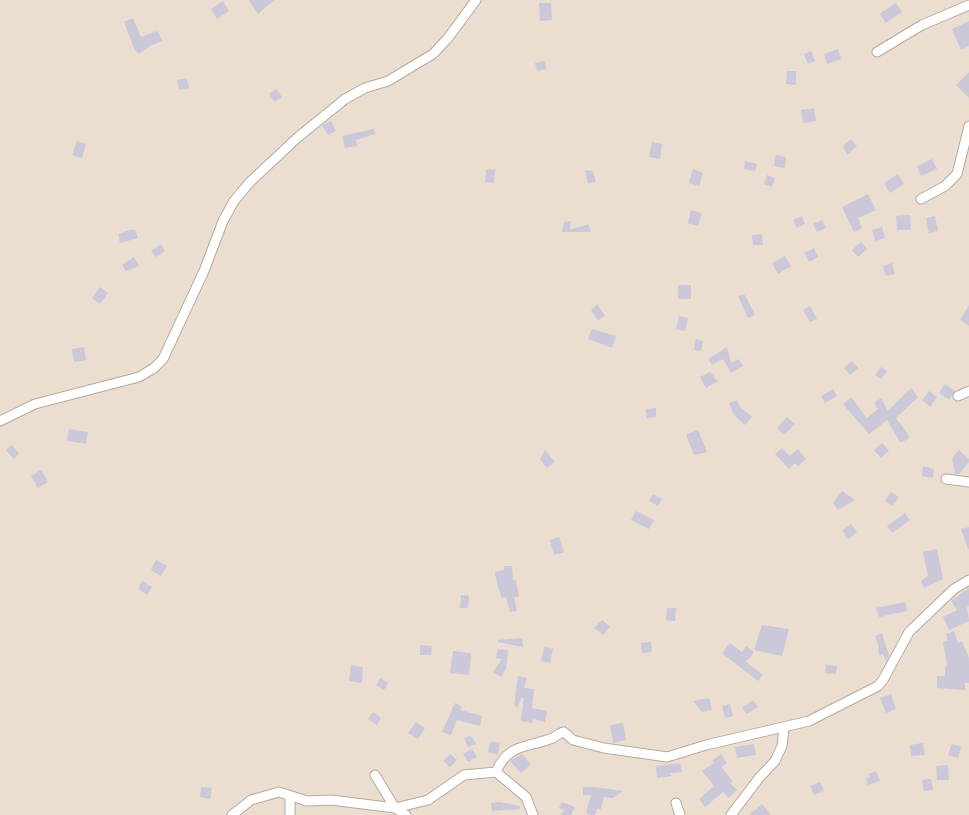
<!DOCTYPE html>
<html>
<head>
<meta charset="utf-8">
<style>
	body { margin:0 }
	canvas { display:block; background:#ebddcf }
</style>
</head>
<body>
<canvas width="969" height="815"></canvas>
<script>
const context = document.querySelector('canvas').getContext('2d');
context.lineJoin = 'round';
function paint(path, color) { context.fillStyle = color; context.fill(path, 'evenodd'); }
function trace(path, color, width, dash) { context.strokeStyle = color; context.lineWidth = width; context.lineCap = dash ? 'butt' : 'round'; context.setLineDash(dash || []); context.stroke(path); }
const building = new Path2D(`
	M249,0h25l-16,14z
	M223,1l6,10 -12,8 -6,-10z
	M539,3h12l1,17 -12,1z
	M896,3l6,9 -16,11 -6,-9z
	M133,18l8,19 17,-6 4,10 -10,4 -13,9 -5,-6 -10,-26z
	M969,21v25l-8,4 -9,-21z
	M838,49l3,10 -14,5 -3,-10z
	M811,51l4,10 -7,3 -4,-10z
	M544,61l3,8 -10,2 -2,-8z
	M787,71h9v14l-10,-1z
	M969,72v26l-13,-13z
	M187,78l2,10 -10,2 -2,-10z
	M276,89l6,8 -7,5 -6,-8z
	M814,108l2,13 -13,2 -2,-13z
	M331,121l5,10 -8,4 -6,-10z
	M374,129l1,5 -19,6 1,6 -12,2 -3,-12z
	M851,139l6,7 -10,9 -4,-9z
	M77,141l9,3 -4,14 -10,-3z
	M652,142l10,2 -2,15 -11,-2z
	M776,155l10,2 -1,11 -11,-2z
	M932,159l5,10 -16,7 -4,-10z
	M745,161l12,3 -2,7 -11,-2z
	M486,169l9,1 -1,13 -9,-1z
	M693,169l10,4 -4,13 -10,-3z
	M585,170l8,1 3,10 -8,3z
	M898,174l6,10 -14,9 -6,-10z
	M767,175l8,3 -3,9 -8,-3z
	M868,194l8,16 -18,8 4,10 -8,4 -12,-25z
	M691,210l11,3 -4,13 -10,-3z
	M910,215l1,15h-14l-1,-14z
	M802,216l3,8 -8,4 -4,-8z
	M935,216l3,15 -9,2 -3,-15z
	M822,220l4,8 -9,4 -4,-8z
	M571,221l-1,9 18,-6 3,8h-29l2,-10z
	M882,227l3,11 -10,3 -3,-11z
	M130,230h5l3,8 -18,5 -2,-9z
	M762,234l1,11h-10l-1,-10z
	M861,242l6,7 -9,8 -6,-7z
	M161,244l4,7 -9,6 -5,-6z
	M814,248l4,9 -9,5 -5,-9z
	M785,256l6,10 -13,8 -6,-11z
	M134,257l5,9 -13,5 -4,-6z
	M892,263l3,11 -9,2 -3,-10z
	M678,285h13v14h-13z
	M100,287l8,6 -8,11 -8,-6z
	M745,295l10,20 -7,3 -10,-22z
	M597,304l8,12 -7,4 -7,-10z
	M969,305v21l-9,-6z
	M810,306l7,13 -7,3 -7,-12z
	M679,316l9,2 -3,13 -9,-2z
	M592,329l24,7 -4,12 -24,-9z
	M696,339l7,2 -2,10 -7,-1z
	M84,347l2,13 -12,2 -2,-13z
	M727,347l4,16 8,-4 4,7 -12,7 -8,-14 -11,6 -4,-6z
	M852,361l6,7 -8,7 -6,-7z
	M881,367l6,4 -6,8 -6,-4z
	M710,372l8,9 -12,7 -6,-11z
	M945,384l10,7 -6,9 -10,-7z
	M911,388l7,9 -22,21 14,19 -7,5h-3l-13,-22 -18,14 -26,-30 8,-7 16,21 11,-9 -4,-6 7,-5 7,13z
	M833,389l4,7 -12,7 -4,-7z
	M929,391l8,6 -7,10 -8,-7z
	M737,400l3,7 12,10 -7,8 -11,-10 -5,-12z
	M656,408v9l-9,1 -1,-9z
	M787,417l8,7 -11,11 -7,-7z
	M69,429l19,3 -2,12 -19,-3z
	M698,430l9,22 -13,3 -8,-20z
	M882,443l7,8 -8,7 -7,-8z
	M12,445l7,9 -5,5 -8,-9z
	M782,448l8,8 8,-7 8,10 -8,7 -3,-3 -6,6 -14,-15z
	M545,450l10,12 -8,6 -7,-9z
	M959,450l10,9v3l-10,12h-4l-3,-16z
	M923,466l11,3 -1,9 -11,-2z
	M41,470l7,12 -10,6 -7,-12z
	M842,491l13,9 -17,10 -5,-7z
	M891,492l8,5 -7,9 -7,-5z
	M653,494l9,5 -4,7 -9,-5z
	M636,511l18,9 -5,9 -18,-9z
	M905,513l5,7 -18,13 -5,-7z
	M851,524l6,8 -8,7 -7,-8z
	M969,527v22h-1l-7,-20z
	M559,537l5,15 -10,3 -4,-15z
	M937,549l6,30 -19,9 -3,-7 7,-5 -5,-24z
	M156,560l11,6 -6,10 -10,-6z
	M504,566h8l1,14h3l3,17h-5l3,14 -7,1 -4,-15 -4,1 -5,-14 -2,-12 9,-2z
	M142,581l10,6 -5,8 -9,-6z
	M969,588v18l-2,1 2,14 -20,9 -6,-13 14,-7 -6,-9z
	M461,595l8,1 -1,12h-8z
	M905,602l2,9 -28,6 -3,-9z
	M667,608h9l-1,13 -9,-1z
	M602,620l8,7 -7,8 -9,-7z
	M762,625l27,4 -7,27 -28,-6z
	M954,631l4,12 4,-2 7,17v25h-4v7l-28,-2v-12h8v-10h2l-4,-24 5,-1 -2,-7z
	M882,633l7,23 -3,5 -3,-7 -4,1 -1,-8h1l-4,-11z
	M522,638l1,9 -25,-5v-2z
	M651,642l1,10 -10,1 -1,-10z
	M730,643l12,9 4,-6 8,6 -8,10 17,13 -5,6 -36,-28z
	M420,645l12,1 -1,9h-11z
	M544,647l9,2 -3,14 -9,-2z
	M498,649l10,1 -2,19 -5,8 -8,-5 9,-13 -6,-1z
	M453,651l18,2 -2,22 -19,-2z
	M351,665l12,2 -1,16 -13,-2z
	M826,665l11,1 -1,8 -11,-1z
	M518,676l9,2 -3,10 10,1 -2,19 15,3 -2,11 -12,-3 -1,4 -11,-2 3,-23h-3l-3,9 -4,-1z
	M380,678l8,5 -4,7 -8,-5z
	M891,694l5,15 -10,4 -6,-15z
	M709,698l3,12 -10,2 -9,-11z
	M753,700l5,7 -11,7 -5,-6z
	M455,703l7,4 -2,3 22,6 -2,10 -23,-6 -6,15 -9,-3z
	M730,704l3,12 -8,2 -3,-12z
	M373,712l8,6 -4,7 -9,-6z
	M416,722l9,6 -7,11 -10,-6z
	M623,723l3,17 -13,3 -3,-18z
	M469,736l3,1 4,7 -8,3 -4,-9z
	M491,741l9,2 -2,12 -10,-3z
	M923,743l2,12 -14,1 -1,-11z
	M754,744l2,11 -19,3 -2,-11z
	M952,744l9,3 -3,11 -10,-3z
	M472,749l5,8 -9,5 -5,-8z
	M450,754l7,6 -7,7 -7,-6z
	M522,754l9,10 -10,9 -11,-12z
	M721,754l6,9 -6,4 12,14 -3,2 7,7 -8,8 -6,-6 -18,15 -6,-8 15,-13 -12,-15 12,-8 -2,-2z
	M680,763l2,9 -12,1 2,3 -15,2 -1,-12z
	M948,765l1,15h-12l-1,-14z
	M876,771l4,10 -12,4 -2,-6 4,-2 -2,-3z
	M931,779l2,11 -9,1 -2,-11z
	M820,782l4,9 -10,4 -4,-9z
	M201,787l11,1 -2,11 -10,-2z
	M583,787h11l29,4 -10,7 -9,-1 -3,12h-4l-2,6h-4l-5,-2 5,-18h-8z
	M499,802l21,4v3l-28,2 -1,-8z
	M562,802l13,5 -4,8h-10l3,-5 -5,-2z
	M762,804l9,11h-22z`);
const minor = new Path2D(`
	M877,52l45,-27 47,-20
	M921,199l24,-13 12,-12 12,-48
	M958,396l11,-5
	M0,421l35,-17 104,-27 15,-9 9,-9 41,-88 19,-50 11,-20 16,-19 47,-44 48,-39 20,-11 23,-7 45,-27 15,-16 28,-38
	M946,479l23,3
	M496,772l30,25 7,18
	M375,775l20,33 11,7
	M290,796v19
	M676,803l4,12
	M232,815l19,-15 28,-8 28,9 24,-1 64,8 33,-8 36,-25 32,-3c12,-28 29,-24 54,-33 5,-1 8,-6 14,-7l9,8 31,8 63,9 39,-12 103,-24 69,-35 5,-6 26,-48 45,-43 15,-9
	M731,815l28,-37 16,-17 7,-15 2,-18`);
paint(building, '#cac8d9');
trace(minor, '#b6a99c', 11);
trace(minor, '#fff', 9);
</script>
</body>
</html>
